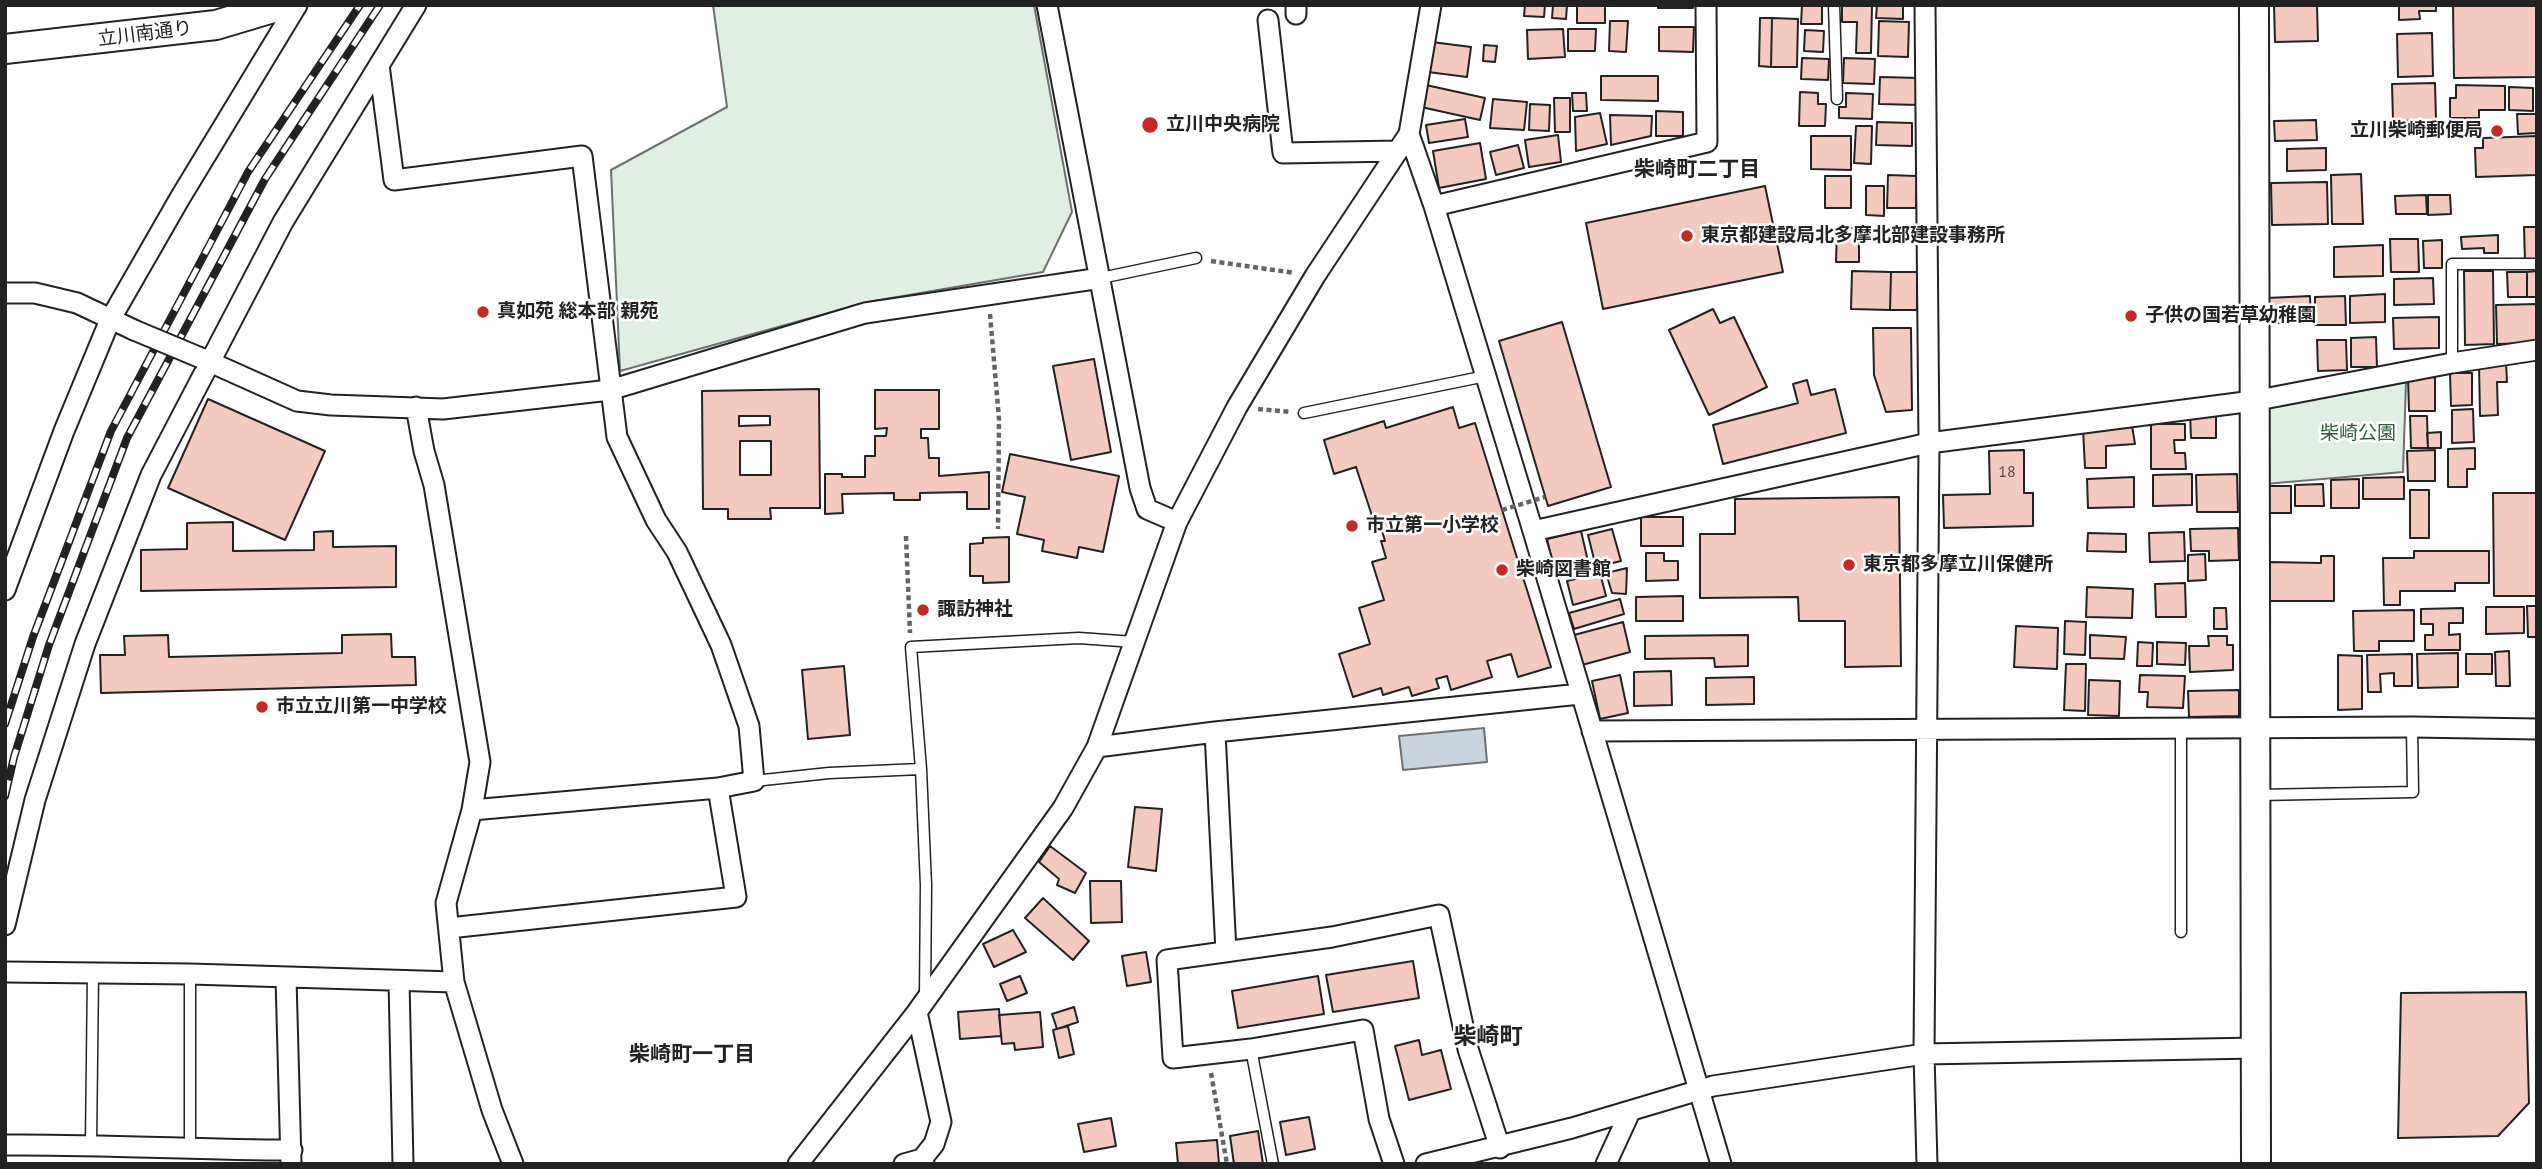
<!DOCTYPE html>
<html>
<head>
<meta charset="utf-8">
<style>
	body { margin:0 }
	#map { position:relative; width:2542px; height:1169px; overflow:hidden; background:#fff; font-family:"PT Sans",sans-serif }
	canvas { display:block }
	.frame { position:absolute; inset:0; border:7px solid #222; pointer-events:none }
</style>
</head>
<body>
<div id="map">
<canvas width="2542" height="1169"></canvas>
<div class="frame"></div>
</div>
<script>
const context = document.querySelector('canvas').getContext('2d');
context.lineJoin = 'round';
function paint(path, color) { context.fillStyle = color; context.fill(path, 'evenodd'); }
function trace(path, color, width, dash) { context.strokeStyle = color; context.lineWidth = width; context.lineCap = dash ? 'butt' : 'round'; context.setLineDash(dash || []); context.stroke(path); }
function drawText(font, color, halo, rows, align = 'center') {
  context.font = font + ' "PT Sans","Noto Sans JP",sans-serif'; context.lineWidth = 5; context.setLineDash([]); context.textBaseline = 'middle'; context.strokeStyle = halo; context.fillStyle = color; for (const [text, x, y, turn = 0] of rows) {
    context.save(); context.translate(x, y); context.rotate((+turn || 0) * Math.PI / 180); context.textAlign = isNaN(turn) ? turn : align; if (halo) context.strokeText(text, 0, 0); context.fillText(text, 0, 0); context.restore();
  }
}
const green = new Path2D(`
	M713,5h321l38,207 -29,60 -175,30 -248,69 -9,-201 116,-63z
	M2406,382l-3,90 -138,12 -2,-75z`);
const water = new Path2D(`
	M1484,728l3,34 -84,8 -4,-34z`);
const building = new Path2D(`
	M1525,5h20l-1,12 -20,-1z
	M1553,5h14l-1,14 -14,-1z
	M1577,5h28v18h-28z
	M1658,5h35v3h-35z
	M1802,5h20v19h-21z
	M1842,5h30l-1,48h-15l1,-31h-15z
	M1877,5h26v14l-27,-1z
	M2274,5h43l1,36 -43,1z
	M2399,5h37v6h-17l1,8 -21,1z
	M2453,5h84v72l-83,1z
	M1760,18h12l-1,49 -12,-1z
	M1772,18l26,1 -1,48h-26z
	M1610,21h18l-2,31 -17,-1z
	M1879,21l30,1 -1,35 -30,-1z
	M1659,27h35l-1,25 -34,-1z
	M1563,29l2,28 -37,2 -1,-29z
	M1568,29h28l-1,22h-27z
	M1805,30l19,1 -1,21 -19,-1z
	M2432,33l1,43 -35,1 -1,-43z
	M1432,42l39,5 -4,30 -39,-5z
	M1484,45l13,1 -2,16 -12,-1z
	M1802,58l27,1 -1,21 -27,-1z
	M1844,58l31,1 -1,25 -31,-1z
	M1601,76h57v25l-57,-1z
	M1880,77l40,1 -1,27 -40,-1z
	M2435,83l1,37 -43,1 -1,-37z
	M1426,85l59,13 -5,22 -59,-13z
	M2456,85l49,1v24h-26v8h-29v-20h6z
	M2509,87l24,1v23l-24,-1z
	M1800,92l18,1v11h8l-1,22h-26z
	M1572,93h14l1,18h-14z
	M1846,93l27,1 -1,25 -33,-1v-11h7z
	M1554,98h16v34h-15z
	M1493,99l34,3 -3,28 -34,-2z
	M1530,104l20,1 -1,26 -20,-1z
	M1656,111l27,1v24h-27z
	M1600,113l7,31 -31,7 -1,-34z
	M2517,114h20v19l-19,1z
	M1610,115l42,1 -1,20 -40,9z
	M1465,119l3,18 -39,6 -3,-18z
	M2316,120l1,20 -42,1 -1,-20z
	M1877,122l35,1v23l-36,-1z
	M1856,126h16l-1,38 -17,-1z
	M1558,135l3,27 -32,5 -4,-27z
	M1811,136h40v34l-40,-1z
	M2537,136v39l-61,2 -1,-29h8v-10z
	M1480,143l6,36 -47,9 -6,-37z
	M1518,145l6,23 -28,7 -6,-23z
	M2326,148v22l-39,1v-22z
	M2361,174l2,50h-31l-1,-49z
	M1888,175l29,1 -1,32h-29z
	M1825,176h26v32h-26z
	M2327,182l1,42 -56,1 -1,-42z
	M1765,186l18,86 -180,37 -17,-86z
	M1866,186h18v30l-18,-1z
	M2426,195l1,19h-31l-1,-18z
	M2428,195h22l1,19 -23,1z
	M2524,227h13v34h-12z
	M1837,228h22v34h-23z
	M2498,235v18h-14v-5l-22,1 -1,-12z
	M2390,239h28l1,33h-28z
	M2442,240v28h-18l-1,-27z
	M2383,245v31l-49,1v-30z
	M1852,271l39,1 -1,38 -39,-1z
	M2464,271h29l1,73 -29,1z
	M2537,271v26h-10v-25z
	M1891,272h26v38h-27z
	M2507,272h20v25h-19z
	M2433,278l1,26 -40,1v-26z
	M2385,294v28l-35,1v-27z
	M2310,296l1,27h-43l-1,-25z
	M2345,296l1,29h-31v-28z
	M2537,304v39l-40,1 -1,-39z
	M1713,309l7,14 14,-6 33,70 -58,28 -40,-85z
	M2439,317v31l-45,1 -1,-31z
	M1562,322l49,165 -63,19 -49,-165z
	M1873,328h38l1,82 -26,2 -12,-37z
	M2376,337l1,30h-26v-29z
	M2317,340h29l1,30 -29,1z
	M1094,359l17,93 -40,8 -18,-94z
	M2506,363l1,19h-10l1,33 -18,1 -1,-52z
	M2450,373h22v32l-21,1z
	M2435,377v34h-26l-1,-33z
	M1807,380l4,15 24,-6 11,44 -123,31 -10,-39 85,-22 -5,-19z
	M819,389l1,119h-50l1,11h-43v-10h-25l-1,-118zM739,416h31v9l-31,1zM740,441h31v34h-31z
	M875,390h64v39h-18v9h7l1,20h10v18l50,-4v37h-22v-17l-47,1v7h-26v-7l-52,1 1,19 -18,1v-40h17v3h23v-21h10v-20h11l1,-8 -12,1z
	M208,399l117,52 -40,89 -117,-52z
	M1453,407l6,21 16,-5 76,244 -33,10 -7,-23 -24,7 5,16 -41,13 -4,-14 -11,3 3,9 -27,8 -3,-9 -26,8 -2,-7 -28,9 -14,-43 31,-10 -11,-36 25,-8 -12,-38 14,-4 -5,-17h4l-5,-17 -5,1 -19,-58 -22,7 -10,-34 60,-19 2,7z
	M2216,409v29h-25l-1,-25z
	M2473,409l1,33 -22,1v-33z
	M2410,416h17l1,32h-17z
	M2131,420l4,24 -29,2v22h-21l-2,-39z
	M2151,424h34v16h-11l1,13h10l1,16h-35z
	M2441,432v16h-13l-1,-15z
	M2475,448v21h-8v18h-19v-38z
	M2024,450v43h9v33l-89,2 -1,-33 47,-1 -1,-43z
	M2435,450v31h-27l-1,-30z
	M1010,454l109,22 -16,76 -24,-5 -2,11 -35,-7 2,-11 -27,-6 8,-37 -23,-5z
	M2192,474v31l-39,1v-31z
	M2237,474l1,38h-41l-1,-37z
	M2134,477v30l-46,1 -1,-29z
	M2404,477v22h-41v-21z
	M2359,479v29h-28v-28z
	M2323,484l1,22h-29v-21z
	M2265,486h26v27h-25z
	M2410,490h19v48h-19z
	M2493,493h44v103h-43z
	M1899,497l2,169 -56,1v-46h-46l-1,-24 -98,1v-64h35v-35z
	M1641,517h42v29h-42z
	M233,522v29l81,-1v-18l19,-1v16l63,-1v41l-255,4v-41l46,-1v-26z
	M2238,528l1,32 -30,1v-10h-18l-1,-22z
	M1612,529l9,32 -25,6 -8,-32z
	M1581,531l9,39 -34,8 -9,-39z
	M2184,532l1,29 -35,1 -1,-29z
	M2088,533l38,1v18l-39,-1z
	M1009,537v45l-26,1v-7h-13v-32l13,-1v-5z
	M2414,551h75v32h-34v8h-55v14h-16l-1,-47h31z
	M1646,553h18v8h14v19l-32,1z
	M2205,554l1,26 -18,1v-26z
	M2321,556h13v45h-65v-39l52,1z
	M1627,568l-1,26 -14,-1 -6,-20z
	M1600,573l6,23 -33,9 -6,-24z
	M2185,583l1,34h-30l-1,-33z
	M2087,587l46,2 -1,29 -46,-1z
	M1683,596v25h-47v-24z
	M1620,599l4,15 -50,15 -5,-16z
	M2527,606h10v31h-9z
	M2486,607h38v26l-38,1z
	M2214,608h12l1,21h-13z
	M2463,608v15h-14v12l11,-1v16h-35v-15h8v-11h-12v-15z
	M2414,610v31h-35v10h-25l-1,-40z
	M2065,621l21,1 -1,33 -21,-1z
	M1623,622l7,30 -48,13 -8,-30z
	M2016,626l42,2 -1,41 -43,-2z
	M391,634l1,23h23l1,28 -315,8 -1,-38h25l-1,-19 44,-1 1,22 173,-4v-18z
	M1748,635v31l-33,1 -1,-9 -69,1v-23z
	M2090,635l36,2 -2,22 -34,-1z
	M2208,636h19v9h6v25l-43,2 -1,-26h20z
	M2138,642l15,1 -1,23h-15z
	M2157,642l29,1 -1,22 -28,-1z
	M2509,651l1,35h-14l-1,-34z
	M2458,653v34l-40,1 -1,-34z
	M2412,654v32h-18v-13l-14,1 1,18h-13l-1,-37z
	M2466,654h26v20h-26z
	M2338,655l24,1v53l-24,1z
	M2066,664h20l-1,47 -21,-1z
	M844,666l6,69 -42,4 -6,-69z
	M1671,671l1,34 -38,1v-34z
	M1620,675l8,38 -28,6 -8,-38z
	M2140,675l45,1 -2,32 -36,-1 1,-15h-9z
	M1754,677v27l-48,1v-27z
	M2089,680l31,1 -1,35 -31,-1z
	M2239,690v26l-50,1 -1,-26z
	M1135,807l27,2 -6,62 -28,-4z
	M1050,846l36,27 -11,20 -18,-8 2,-6 -20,-17z
	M1090,881h31l1,41 -31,1z
	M1043,898l46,43 -16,19 -48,-42z
	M1013,930l13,22 -32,15 -11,-23z
	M1146,952l5,30 -24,4 -5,-30z
	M1413,961l6,37 -86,14 -7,-37z
	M1020,976l7,17 -20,8 -7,-17z
	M1318,976l6,38 -86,14 -6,-37z
	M2526,992l3,111 -31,33 -100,2 3,-145z
	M1074,1007l4,15 -21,7 -5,-15z
	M999,1009l2,27 -41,3 -2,-27z
	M1040,1012l3,35 -28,3 -1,-7 -12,1 -3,-29z
	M1068,1026l6,28 -15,4 -6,-28z
	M1419,1040l3,15 19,-5 10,39 -42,11 -14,-54z
	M1309,1117l6,32 -29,6 -6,-33z
	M1111,1118l5,28 -32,6 -6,-28z
	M1258,1131l5,33h-29l-4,-28z
	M1217,1140l2,24h-41l-2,-21z`);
const path = new Path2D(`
	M1211,261l84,12
	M990,314l9,105 -1,110
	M1258,409l33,3
	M906,536l4,97
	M1211,1073l16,91`);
const lane = new Path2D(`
	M1834,5l3,94
	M1101,278l95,-20
	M2452,363v-99h85
	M1304,413l182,-37
	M2181,728v204
	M754,781l75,-8 92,-4
	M2258,795l155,-3 -1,-65
	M925,996l1,-111 -5,-116 -10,-122 168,-9 55,4
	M1251,1049l22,115
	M91,1144l2,-171
	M190,1149v-175`);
const street = new Path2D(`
	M1047,5l93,483 7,21 30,13
	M1296,5v9
	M1925,5l4,438 -5,611 3,110
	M1268,20l15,133 115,-2
	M379,65l15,115 188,-24 35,281 39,83 21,32 44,93 28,81 5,55 -36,7
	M1409,134l25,72 99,325 188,633
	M1434,206l273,-64 -1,-137
	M5,293h30l42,10 57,27
	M201,358l96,43 34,4 112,4 167,-19 255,-77 236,-35
	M416,407l8,44 10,34 46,277 -8,48 -26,93 8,79
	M1533,531l396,-88 324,-42 199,-38 85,-13
	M5,590l59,-159 46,-111 70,-122 117,-193
	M1592,731l820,-4 125,2
	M1215,732l11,220
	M1097,747l118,-15 365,-38
	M5,925l30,-125 50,-156 66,-169 132,-253 133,-217
	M449,928l287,-31 -18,-109 -246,22
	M5,972l185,2 264,8 38,128 21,54
	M286,978l5,185
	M399,981l4,183
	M917,1012l24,110 -7,22 -12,15 2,5
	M5,1145c96,-1 191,5 287,5
	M798,1164l119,-152 146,-204 34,-61 80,-225 60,-115 78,-131 94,-142 22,-129
	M904,1164l18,-5
	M1394,1164l-15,-45 -16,-89 -112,19 -78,9 -6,-98 165,-23 107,-22 29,134 32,99
	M1426,1164l146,-36 141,-42 211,-32 333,-6
	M1606,1164l24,-52`);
const secondary = new Path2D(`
	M2254,5l2,1159
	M5,49l211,-24 67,-20`);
const rail = new Path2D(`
	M5,724l28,-87 78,-206 137,-259 112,-167
	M5,796l9,-39 35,-112 78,-207 138,-259 115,-174`);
const pathBridge = new Path2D(`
	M1502,510l43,-13`);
const streetBridge = new Path2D(`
	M134,330l67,28`);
const markers = [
	[1150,125,9,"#c62828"],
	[2497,131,7,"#c62828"],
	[1687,236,7,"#c62828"],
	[483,312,7,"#c62828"],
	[2131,316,7,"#c62828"],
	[1352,526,7,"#c62828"],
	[1849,565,7,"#c62828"],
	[1502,570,7,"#c62828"],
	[923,610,7,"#c62828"],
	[262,707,7,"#c62828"]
];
const numberNames = [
	["18",2007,472]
];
const streetNames = [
	["立川南通り",145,34,-7]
];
const poiNames = [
	["立川中央病院",1166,125],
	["立川柴崎郵便局",2483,131,"right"],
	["東京都建設局北多摩北部建設事務所",1701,236],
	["真如苑 総本部 親苑",497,312],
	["子供の国若草幼稚園",2145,316],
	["市立第一小学校",1366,526],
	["東京都多摩立川保健所",1863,565],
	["柴崎図書館",1516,570],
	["諏訪神社",937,610],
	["市立立川第一中学校",276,707]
];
const parkNames = [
	["柴崎公園",2358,434]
];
const neighbourhoodNames = [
	["柴崎町二丁目",1697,170],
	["柴崎町一丁目",692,1055]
];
const quarterNames = [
	["柴崎町",1488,1037]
];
paint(green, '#e0efe3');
trace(green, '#6f6f6f', 2);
paint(water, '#c7d3dd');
trace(water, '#6f6f6f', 2);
paint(building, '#f3c9c0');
trace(building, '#222', 2);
trace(lane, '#222', 13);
trace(street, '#222', 23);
trace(secondary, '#222', 32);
trace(path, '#646464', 4.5, [5, 3.5]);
trace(lane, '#fff', 10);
trace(street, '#fff', 19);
trace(secondary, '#fff', 28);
trace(rail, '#222', 8);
trace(rail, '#fff', 5, [16]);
trace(streetBridge, '#222', 23, []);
trace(pathBridge, '#646464', 4.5, [5, 3.5]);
trace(streetBridge, '#fff', 19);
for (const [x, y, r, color] of markers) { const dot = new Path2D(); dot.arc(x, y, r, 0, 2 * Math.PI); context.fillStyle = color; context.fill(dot); trace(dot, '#fff', 2.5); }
drawText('16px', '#564c4a', null, numberNames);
drawText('19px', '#222', '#fff', streetNames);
drawText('bold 19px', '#222', '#fff', poiNames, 'left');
drawText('19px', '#2f5e38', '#fff', parkNames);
drawText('bold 21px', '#222', '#fff', neighbourhoodNames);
drawText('bold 23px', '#222', '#fff', quarterNames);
</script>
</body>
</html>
